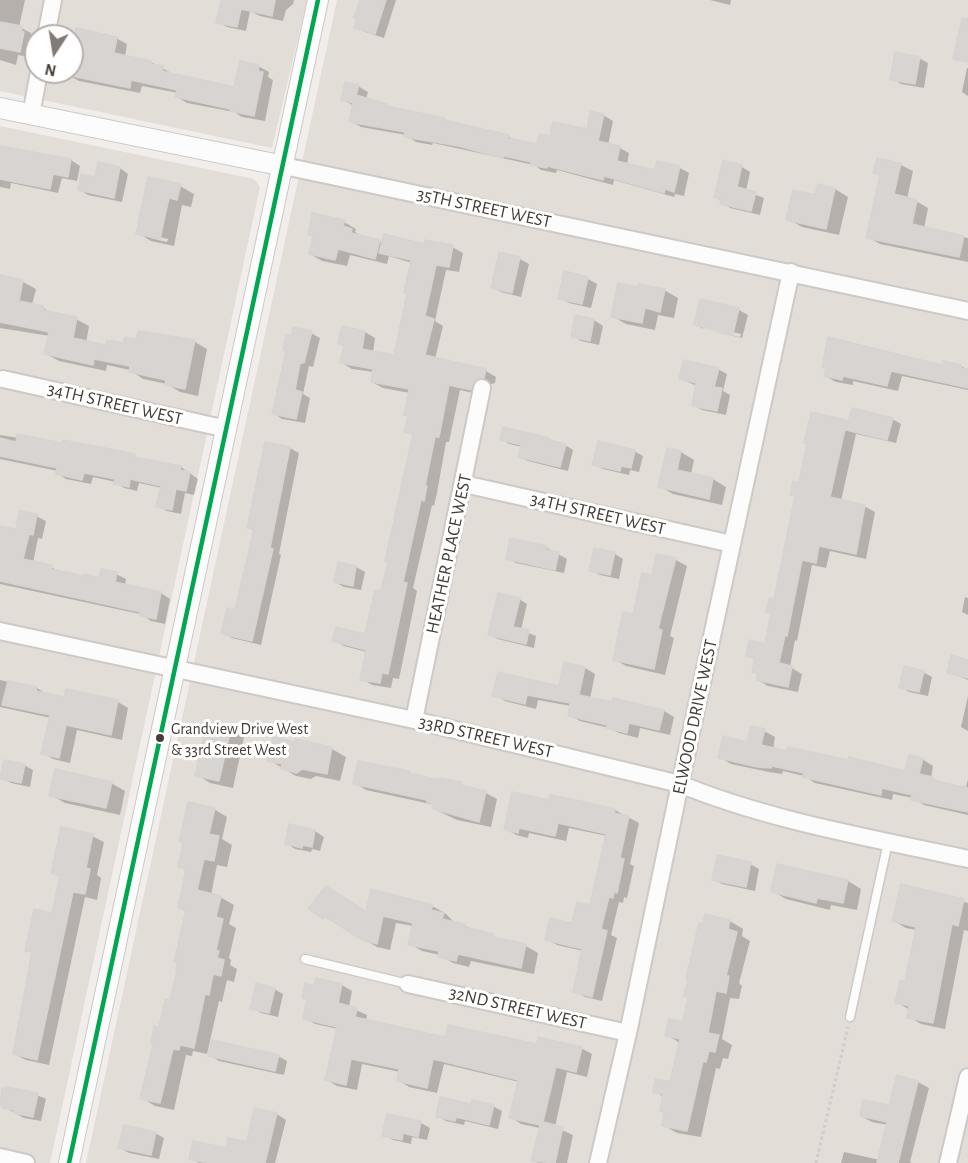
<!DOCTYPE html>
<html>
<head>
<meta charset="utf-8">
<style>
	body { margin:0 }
	#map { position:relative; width:968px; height:1163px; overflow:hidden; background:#f0edea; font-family:"Alegreya Sans",sans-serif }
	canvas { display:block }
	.north { position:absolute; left:24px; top:24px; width:60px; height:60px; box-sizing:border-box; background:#fff; border:2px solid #b5b1af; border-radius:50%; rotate:192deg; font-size:16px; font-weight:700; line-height:24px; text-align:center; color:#453c36 }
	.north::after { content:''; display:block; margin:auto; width:21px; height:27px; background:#817a75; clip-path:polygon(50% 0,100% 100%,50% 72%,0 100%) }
</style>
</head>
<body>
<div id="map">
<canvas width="968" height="1163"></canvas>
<div class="north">N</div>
</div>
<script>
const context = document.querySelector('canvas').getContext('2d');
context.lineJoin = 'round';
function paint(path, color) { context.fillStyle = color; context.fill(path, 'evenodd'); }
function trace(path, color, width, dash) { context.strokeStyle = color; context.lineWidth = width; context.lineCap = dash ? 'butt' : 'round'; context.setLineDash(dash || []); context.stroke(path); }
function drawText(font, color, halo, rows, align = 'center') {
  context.font = font + ' "Alegreya Sans",sans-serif'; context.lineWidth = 6; context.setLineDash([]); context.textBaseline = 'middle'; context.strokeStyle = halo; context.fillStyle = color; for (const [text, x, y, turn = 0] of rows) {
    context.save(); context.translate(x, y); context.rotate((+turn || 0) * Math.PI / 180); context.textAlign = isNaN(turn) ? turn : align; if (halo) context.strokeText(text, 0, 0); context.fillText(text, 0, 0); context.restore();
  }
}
const residential = new Path2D(`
	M0,0h307l-35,148 -272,-57zM36,36h36v36h-36z
	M337,0h631v1163h-882z
	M0,126l254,53 6,8 -210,976h-50z`);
const shadow = new Path2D(`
	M0,0h25l-6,27 12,6v4l2,2 -4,18 -11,-2 -2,10 -16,-5z
	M250,0h44l-1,4 -7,6 -3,11 -23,-5 -10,-5 -4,20 -19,-4 -9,-5 23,-15 7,4z
	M364,0h32l-12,38 -19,-6 -9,-5z
	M710,0h21l-1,5z
	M116,38l11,6 -2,13 26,5 22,12 63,15 22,-23 11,6 -1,5 5,3 -8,41 -23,-4 -8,-5 -47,-9 -10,-6 1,-4 -36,-7 -2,7 -61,-12 -11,-6 1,-3h3v-15z
	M919,58l9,5 -4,25 -23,-4 -9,-5z
	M967,68h1v28l-6,-4z
	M358,86l10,6 -2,7 20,6 7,4 51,11 6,3 58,13 10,6 20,4 13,-8 37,-7 15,-16 10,6 -5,24 12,3 9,5 -2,12 29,7 24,-4 9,5 -5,23 -9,-2 -1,3 -60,-17 -1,5 -56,-15 -1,3 -15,-3 -7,-5 -101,-22 -1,2 -16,-3 -10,-7 -45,-8 -10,-6 3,-15 -11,-6z
	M0,147l71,13 9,6 -3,15 -15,-3 -4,15 -47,-10 -1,6 -10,-2z
	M878,159l23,6 12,6 -6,28 9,2 12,7 -4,21 44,9v24l-88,-18 -12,-7 14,-61 -7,-4z
	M724,162l18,5 8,5 -4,19 18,7 -4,17 -30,-7 -14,-11z
	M120,168l8,6 -6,28 -34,-7 -9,-6 17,-10z
	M149,179l31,7 14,8 -3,13 -9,-2 -8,41 -23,-5 -13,-8zM150,235l18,4 -1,3 -17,-4z
	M835,189l13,8 -9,38 -37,-8 -14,-8 28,-22z
	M344,222l12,7 -1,3 9,5 19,6 69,4 11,6 -4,19 -13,-2 -11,51 8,5 -8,33 51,12 10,6 -1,6 -10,3 -3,9 -22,-5 -11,52h-3l-9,51 -3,13 -2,-1 -19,83 4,3 -18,88 -6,-1 -2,10 -19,-3 -10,-6 5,-27 -23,-6 -10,-6 32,-4 16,-43 32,-157 -8,-5 3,-15 1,-23 -27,-5 -11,-6 2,-10 -22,-3 -10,-6 3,-16 -5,-3 3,-16 22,4 10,6 -2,15 22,4 14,-63 3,-31 -23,-7 -2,8 -37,-9 -3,11 -25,-5 -12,-7 4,-17 -5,-3z
	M500,254l20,5 9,5 -8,33 -20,-5 -9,-5z
	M566,273l22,6 9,5 -6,24 -22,-5 -9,-5z
	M1,277l22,5 13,7 -4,16 11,3 11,6 22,5 13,7 -3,17 21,4 88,-5 12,7 -9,47 -18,-4 -13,-8 -24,-5 -13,-9 -23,-5 -1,6 -47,-10 -13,-7 4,-18 -50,-8z
	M664,290l14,8 -4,20 -16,-3 -3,15 -29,-6 -14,-8z
	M701,301l38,9 9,5 -6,23 -39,-9 37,8 1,-3 -38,-8v3l-8,-5z
	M594,320l9,6 -4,19 -18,-4 -9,-5z
	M311,333l9,5 -7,29 -4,-1 -6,28 7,4 -5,25 -23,-4 -9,-6z
	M933,365l28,1 7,4v20l-66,-14 -4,15 -45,-10v4l-17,-3 -11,-6z
	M718,369l9,5 -4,17 7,4 -4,20 -24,-5 -9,-5 4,-19 -16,-7z
	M892,419l9,5 -5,19 -40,-9 -15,67 23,5 11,6 -9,47 -36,-8 -4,17 -14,-3 -15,76 -2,-1 -5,27 12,7 -4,18 -30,-6 -10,-6 1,-5 -6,-4 3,-11 -9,-5 20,-10 6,-31 -5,-3 7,-10 21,-104 -4,-2 55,-74 2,2z
	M0,435l134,21 7,4 40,7 17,12 -4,16 -9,-2 -4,21 -14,-3 -9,-5 4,-18 -23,-5 -2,8 -13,-3 -8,-6 -23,-5 -2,7 -25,-5 -9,-6 1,-2 -58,-12z
	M501,439h48l16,6 8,5 -5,21 -40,-10 -8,-4 2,-10 -13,-3z
	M266,443l24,5 9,5 -20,101 2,1 -20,90 -29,-7 -9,-5 13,-21 19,-81 -6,-3z
	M668,449l13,3 13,8 -3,14 22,5 13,8 -4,18 -49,-11 -14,-8z
	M634,451l9,5 -4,16 -9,-2 -1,5 -26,-6 -9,-5z
	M36,516l10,5 -4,18 -4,-1 -5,25 18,4 10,5 39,7 16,-5 10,5 -1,6 36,8 9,6 -5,25 -14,-3 -11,-7 -140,-30v-57l17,4z
	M512,540l35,8 20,11 -3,14 -48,-10 -8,-5z
	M595,550l20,4 8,5 -4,20 -19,-4 -9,-5z
	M676,560l11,6 -17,70 4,2 -9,37 -39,-9 -12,-7 20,-43z
	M356,567l9,5 -4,18 -17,-3 -9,-5z
	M965,597l3,1v17l-6,-3z
	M519,599l8,5 -6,26 15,6 -2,12 -36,-9 -8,-4z
	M968,661v19l-19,-8z
	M566,664l19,4 10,6 -5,25 74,12 10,6 -4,18 -30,-7 -2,10 -19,-5 -10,-5 -29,-7 -11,-6 2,-9 -33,-6 -2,9 -31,-8 -11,-6 66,-7z
	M923,672l9,5 -4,19 -19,-4 -8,-5z
	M0,680l37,8 11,7 18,4 1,-8 51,11 10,6 -6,32 -45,-10 -7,33 -17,-4 -10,-6 8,-35 -51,-11z
	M968,696v35l-7,-4z
	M230,729l14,8 -11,51 -23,-5 -13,-8z
	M764,731l11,6 -2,12 133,24 16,-14 11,7 -2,12 12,6 23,3 2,-8v36l-44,-10 -11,-7 -20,-4 -1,6 -77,-17 -11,-7 -21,-5 -1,3 -13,-2 -38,-8 -12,-7 30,-13z
	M297,741l35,8 14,8 -6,24 -24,-5 -5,3 -15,-3 -27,-16 27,-16z
	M24,765l9,5 -3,17 -19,-4 -9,-5z
	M409,772l7,4 44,8 9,5 17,4 11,6 -6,28 -34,-7 -23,-11 1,-4 -69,-15 -11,-7z
	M111,783l14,8 -5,24 -55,-12 -14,-8z
	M550,802l65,8 24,13 -9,41 4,2 -7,32 -3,-1 -1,6 -4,-1 -8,33 6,3 -15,63 -17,-4 -11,-6 9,-40 -26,-6 -11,-6 27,-14 18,-18 16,-71 -38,-8 -3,13 -37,-8 -1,5 -12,-3 -10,-6z
	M214,809l13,8 -5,22 10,6 -5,22 -10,-2 -6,30 9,2 14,8 -5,19 7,4 -7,30 2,2 -1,5 7,4 -3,13 -7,-2 -5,22 -3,-1 -12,53 -14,-3 -1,5 -6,-1 -12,55 -19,-4 -13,-8 18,-69 11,-27 16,-90 -8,-5 8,-36 -8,-5z
	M315,831l9,6 -4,14 -8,-2 -1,3 -16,-3 -8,-5z
	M92,836l12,6 -7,33 4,3 -4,22 -12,-3 -36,168 -23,-5 -12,-6 19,-101 -6,-3 26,-35 8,-38 -8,-5z
	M750,864l9,5 -4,22 -33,-7 -8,-5z
	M848,881l13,8 -4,21 -26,-5 -1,5 -44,-11 -14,-8z
	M902,885l66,18v28l-4,-1 -19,99 -24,-5 -12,-7 1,-7 -14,-8 10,-19 11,-53 -11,-2 -12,-7z
	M432,906l13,7 10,10 9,2 11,6 18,5 9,5 24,5 12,7 -4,21 -63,-13 -2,6 -16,-4 -13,-8 -18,-4 -12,-7 4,-18 -18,-3 -6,27 -13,-3 -66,-38 56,4z
	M730,921l13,8 -1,7 8,5 -11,42 3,3 -3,13 -9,-1 -8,41 10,6 -4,14 -5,-1 -3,11 -4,-1 -15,69 -24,-4 -14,-8 3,-12 -2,-16 -10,-6 17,-8 9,-40 -13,-8 17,-11z
	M342,985l10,6 -3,16 18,8 -1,6 81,18 134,9 11,6 -5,23 -20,-5 -12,55 18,8 -6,28h-29l-5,-3 7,-32 -19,-4 -10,-7 8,-35 -75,-18 -7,29 -28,-6 -11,-7 2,-8 -38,-8 -5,26 -20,-4 -10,-6 11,-51 -23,-5 -10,-6 3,-18 -5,-3 12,-9z
	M274,989l9,5 -5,23 -17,-4 -9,-5z
	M210,1055l68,1 9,5 -3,14 -65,-14z
	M918,1082l11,6 -19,74 2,1h-71l3,-11 36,8 8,-35 -16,-3 -11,-6 29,-9z
	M3,1090l34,5 9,4 -5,22 -17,-3 -20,-11 -4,-3z
	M472,1106h21l9,5 -4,18 -33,-8 -1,4 -18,-4 -9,-5z
	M255,1110l22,4 9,6 -11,43h-76l-8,-5 57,-14z
	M388,1115l33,8 9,5 -3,12 -15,-3 -1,7 -18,-4 -9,-5z
	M155,1133l9,5 -5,21 -30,-6 -9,-5z`);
const building = new Path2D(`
	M221,0h54l-3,16 -31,-7 -4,18 -21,-4z
	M360,0h26l-11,34 -21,-6 3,-10h-3z
	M962,18l6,1v43l-15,-3z
	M0,22l22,4 -1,5 3,1 -4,20 -20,-4z
	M76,28l41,9 -3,16 37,8v3l12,2 -1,5 72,16 6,-26 19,4 -1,6 5,1 -9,44 -24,-5v-2l-55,-12 2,-7 -46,-10 -1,8 -58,-12v-27z
	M895,52l25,5 -5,27 -25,-4z
	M345,82l14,3 -3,10 31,9 -1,2 58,12v2l65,15 -1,3 29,6 2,-10 11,2 3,-14 34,7 3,-18 14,3 -6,27 22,5 -3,15 38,9 2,-9 23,5 -6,26 -9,-3 -1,4 -60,-17 -1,4 -56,-14v2l-17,-3 1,-3 -27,-6 -1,2 -45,-12 -54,-9 1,-5 -56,-10 4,-19 -12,-3z
	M0,146l71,13 -3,18 -15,-3 -3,15 -50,-10z
	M877,158l24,5 -7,31 23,6 -5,24 52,12 -5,21 -93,-19 14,-63 -7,-2z
	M723,160l19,5 -5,22 19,5 -5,19 -31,-7 1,-5 -7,-1z
	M98,162l22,5 -6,31 -36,-8 3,-16 14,3z
	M148,177l33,7 -4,16 -8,-2 -9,41 -24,-5z
	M818,184l17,4 -9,41 -40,-9 7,-30 22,5z
	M312,213l33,7 -2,6 9,3 -1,4 29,7 -5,19 -37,-10 -3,11 -26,-6 4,-18 -5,-1z
	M384,234l40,10 1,-4 28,5 -4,22 -13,-2 -11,51 9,3 -9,36 61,14 -2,9 -9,3 -4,9 -22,-5 -10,52h-4l-10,49h2l-3,15 -3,-1 -18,82 4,1 -19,91 -6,-1 -2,10 -20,-3 6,-30 -34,-9 4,-14 29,7 10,-44 6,1 7,-29 -3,-1 28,-127 -9,-2 4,-16 -4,-1 5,-26 -38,-7 2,-13 -33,-6 4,-18 -6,-1 4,-18 23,5 -3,18 32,6 13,-61 -3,-1 7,-33 -32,-7z
	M499,252l21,5 -8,36 -21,-5z
	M564,271l24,6 -6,27 -24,-5z
	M0,275l23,5 -4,21 25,5 -1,4 34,7 -4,21 33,7 1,-5 16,3 2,-6 11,2 2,-8 57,9 -10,49 -20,-4 1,-5 -37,-8 1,-6 -36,-7 -1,6 -49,-11 5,-22 -49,-10z
	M618,283l19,4 1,-3 27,5 -5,23 -15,-4 -3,15 -31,-6z
	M700,299l39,9 -6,26 -39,-9z
	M575,315l19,4 -4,22 -19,-4z
	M293,327l19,4 -8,32h-4l-5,27 7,2 -6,27 -24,-5 14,-63 -3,-1 3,-15 5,1z
	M828,337l105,26 10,2v-4l18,4v3l7,1v19l-77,-17 -4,15 -44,-10 -1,4 -18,-4 2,-8 -4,-1z
	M683,360l36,8 -5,19 8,1 -5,23 -25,-5 4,-23 -17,-4z
	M852,408l41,10 -6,22 -41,-10z
	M811,412l36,8 -17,77 35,8 -9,49 -37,-8 -3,17 -14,-3 -15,76 -2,-1 -6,28 13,3 -4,21 -32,-7 2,-7 -6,-1 3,-14 -9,-2 3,-16 16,4 6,-31 -5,-1 3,-14 5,1 21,-103 -5,-1 3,-14 6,2 8,-40h-3z
	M503,427l46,11v2l17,4 -6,23 -42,-10 3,-12 -21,-5z
	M17,434l45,9 1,-3 47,9 25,5 -1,3 47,9 -1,4 10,2 -4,19 -10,-2 -4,21 -16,-3 5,-21 -31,-7 -1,8 -15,-3 1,-5 -31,-6 -2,7 -26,-6 1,-6 -57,-12v-18l16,4z
	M598,441l37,9 -4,18 -10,-2 -1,5 -28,-6z
	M265,442l25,5 -20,101 3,1 -21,92 -31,-7 6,-26 8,2 19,-81 -7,-1z
	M667,448l14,3 -4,19 36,8 -4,21 -51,-12z
	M19,511l18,3 -4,21 -4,-1 -6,25 29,6 -1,4 33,7v-2l15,4 2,-9 16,3 -2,10 46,10 -5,27 -16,-3v-4l-140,-31v-55l16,3z
	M510,538l37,8 -1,4 13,2 -4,18 -49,-11z
	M594,548l21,4 -5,23 -21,-4z
	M656,554l20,4 -18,71 4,1 -8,39 -41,-9 10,-48 10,2 9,-41 10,2z
	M338,562l18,4 -3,20 -19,-4z
	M498,593l22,5 -7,29 16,3 -3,14 -38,-9z
	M951,655l17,5v18l-21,-5z
	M564,662l21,5 -6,28 33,7 1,-4 51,12 -5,20 -30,-7 -2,10 -21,-5 1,-3 -39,-9 2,-13 -43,-8 -2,9 -33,-8 6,-24 61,14z
	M904,666l20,5 -5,21 -20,-4z
	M8,681l29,6 -1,4 28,6 2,-8 52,11 -7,35 -45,-10 -7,33 -18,-4 9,-39 -48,-10z
	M207,722l24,6 -12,53 -24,-5z
	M751,726l14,3 -4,16 26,6 1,-4 60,13 1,-3 56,14 4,-16 14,3 -4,16 14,3 -1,3 36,8v24l-57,-12 1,-5 -30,-7 -1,7 -79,-18 2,-4 -32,-7 -1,2 -14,-1 -39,-9 5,-22 24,6z
	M273,737l22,5 1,-3 36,8 -5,27 -25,-5 -5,4 -16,-4 1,-5 -15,-3z
	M4,760l21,4 -4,19 -21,-4z
	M358,761l51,10v2l31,7v-2l21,4 -1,3 26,6 -7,31 -46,-13 1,-5 -7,-2v-2l-74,-16z
	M55,769l57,13 -6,26 -57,-12z
	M512,792l37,8 1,-5 30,6 35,8 -1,4 15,3 -9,42 4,1 -7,34 -3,-1 -1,6 -4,-1 -8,32 6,2 -15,66 -19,-5 9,-43 -37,-9 5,-22 22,5 5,-21 13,3 16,-71 -48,-11 -3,13 -36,-8 -1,5 -14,-3z
	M188,802l27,6 -6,26 10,2 -5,25 -10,-2 -7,31 24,6 -5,21 7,2 -7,31 3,1 -2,7 7,2 -3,16 -8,-2 -4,21 -4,-1 -11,54 -14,-3 -1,5 -6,-1 -13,54 -20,-4 13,-55h-2l3,-18 5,2 6,-29 5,1 7,-29 -1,-1 1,-7 -3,-1 12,-52 -8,-2 8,-39 -8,-2 5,-24 -4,-1z
	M289,824l26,6 -3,17 -9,-2 -1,3 -17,-4z
	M61,827l32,7 -7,34 4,1 -5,25 -12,-2 -36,168 -24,-6 19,-102 -7,-1 9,-42 18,4 8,-38 -9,-2z
	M717,855l34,7 -5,25 -34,-7z
	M777,864l71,16 -5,23 -26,-5 -1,5 -45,-11z
	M901,884l63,15 -6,27 -6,-2 -19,99 -26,-5 2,-12 -14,-3 5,-23 5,1 11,-54 -24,-6z
	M326,886l40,26 5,-23 62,16 -2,5 13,3 -2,6 23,5 -1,3 30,7 -1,3 33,7 -5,24 -63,-14 -2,7 -18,-4 1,-6 -31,-6 5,-22 -30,-7 -6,28 -15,-4 -37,-24 -2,3 -15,-10z
	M705,914l25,6 -2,9 9,3 -11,44h3l-3,17 -10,-2 -8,42 11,2 -4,17 -6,-1 -3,11 -3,-1 -16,70 -25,-5 2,-14 -4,-1 3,-17 -10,-2 2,-13 15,2 10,-42 -15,-3 4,-17 14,3 5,-25 -4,-1 4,-17 -2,-1 13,-55 4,1z
	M316,978l26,6 -4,19 19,5 -2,9 90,20 3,-12 89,19 1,-7 44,10 -6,25 -20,-5 -13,55 20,5 -8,36 -24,-2 9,-36 -31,-7 9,-38 -85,-21 -6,29 -30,-7 2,-12 -48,-10 -5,26 -21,-5 12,-53 -34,-8 4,-20 -5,-1 3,-15 9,3z
	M256,983l19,5 -6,25 -19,-4z
	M212,1040l67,15 -4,16 -67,-15z
	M897,1075l21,6 -20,82h-21l10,-41 -27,-6 3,-16 26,5z
	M7,1087l31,6 -5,24 -19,-4v-3l-11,-2v-3h-3l2,-17 5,1z
	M440,1097l31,7 1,-4 22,5 -5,20 -33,-8 -1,4 -19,-4z
	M254,1108l23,5 -12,50h-58l-18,-4 4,-18 33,7 2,-10 19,4z
	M387,1114l34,7 -3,16 -15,-4 -1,7 -20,-4z
	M124,1125l32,7 -5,23 -33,-7z`);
const path = new Path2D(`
	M816,1163l32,-136`);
const service = new Path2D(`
	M305,959l103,25
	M850,1017l38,-175`);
const minor = new Path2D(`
	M46,36l7,-36
	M31,115l8,-43
	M284,166l684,145
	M3,379l224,50
	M464,484l268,60
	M0,631l414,89 266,64c90,37 192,54 288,75
	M414,720l68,-332
	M408,984l220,49
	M0,1157l26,6
	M598,1163l30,-130 52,-249 111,-512
	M948,1163l20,-86`);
const tertiary = new Path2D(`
	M0,108l284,58
	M69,1163l249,-1163`);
const bus1 = new Path2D(`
	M69,1163l249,-1163`);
const markers = [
	[160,738,5,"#453c36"]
];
const busNames = [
	["Grandview Drive West",171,729],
	["& 33rd Street West",171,750]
];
const streetNames = [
	["35TH STREET WEST",484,208,12],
	["34TH STREET WEST",115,404,13],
	["34TH STREET WEST",598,514,13],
	["HEATHER PLACE WEST",449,554,-78],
	["ELWOOD DRIVE WEST",695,717,-78],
	["33RD STREET WEST",486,737,13],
	["32ND STREET WEST",518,1008,13]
];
paint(residential, '#e3ddd7');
paint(shadow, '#0003');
paint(building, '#d8d4d1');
trace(building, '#d8d3d0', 1.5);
trace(service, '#ccc9c6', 11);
trace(minor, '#ccc9c6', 20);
trace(tertiary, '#ccc9c6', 22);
trace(path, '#d0ccca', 3, [3, 3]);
trace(service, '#fdfcfc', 8);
trace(minor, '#fdfcfc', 16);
trace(tertiary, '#fdfcfc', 20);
trace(bus1, '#00a651', 4.5);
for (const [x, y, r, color] of markers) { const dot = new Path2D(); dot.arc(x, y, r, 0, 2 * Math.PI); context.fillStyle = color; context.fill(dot); trace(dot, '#fff', 2); }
drawText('16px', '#453c36', '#fff', busNames, 'left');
drawText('18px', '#453c36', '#fff', streetNames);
</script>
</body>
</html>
